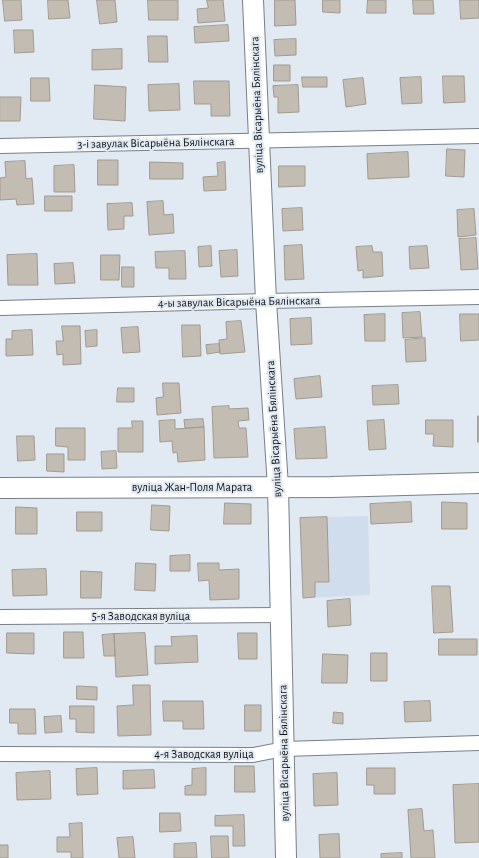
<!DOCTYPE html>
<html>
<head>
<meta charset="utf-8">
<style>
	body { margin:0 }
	canvas { display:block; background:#e1e9f3 }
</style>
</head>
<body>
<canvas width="479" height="858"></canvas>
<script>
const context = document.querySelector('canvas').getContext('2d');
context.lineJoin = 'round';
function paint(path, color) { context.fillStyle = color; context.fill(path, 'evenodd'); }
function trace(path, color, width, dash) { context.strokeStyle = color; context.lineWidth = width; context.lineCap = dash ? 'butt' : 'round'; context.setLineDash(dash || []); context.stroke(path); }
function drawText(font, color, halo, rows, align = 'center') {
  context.font = font + ' "Alegreya Sans",sans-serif'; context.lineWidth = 4; context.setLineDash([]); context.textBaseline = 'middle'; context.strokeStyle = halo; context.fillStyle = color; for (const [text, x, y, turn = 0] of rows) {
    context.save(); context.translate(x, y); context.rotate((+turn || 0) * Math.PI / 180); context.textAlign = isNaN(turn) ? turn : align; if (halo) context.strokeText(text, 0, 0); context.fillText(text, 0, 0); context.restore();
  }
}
const built = new Path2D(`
	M368,516l2,79 -67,3 -3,-80z`);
const building = new Path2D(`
	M3,0h18l1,20 -17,1z
	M48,0h20l2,18 -21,1z
	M97,0h18l2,22 -17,2z
	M148,0h30v20h-29z
	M207,0h16l2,21 -27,2 -1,-14 11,-1z
	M275,0h20l1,25 -21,1z
	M323,0h17v13l-17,-1z
	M368,0h18v13h-19z
	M413,0h20l1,14h-20z
	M460,0h19v18l-18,1z
	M228,25l1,16 -34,2 -1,-16z
	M14,30h19l1,22 -19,1z
	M148,36h19l1,26h-19z
	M296,39v16l-21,1 -1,-16z
	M122,49v20l-30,1v-20z
	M274,65h16v16h-16z
	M443,76h21l1,26 -21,1z
	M302,77h25v10h-24z
	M421,77l1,26 -20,1 -2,-26z
	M31,78h18l1,23h-19z
	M363,78l3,26 -20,3 -3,-27z
	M194,81h35l1,35h-19v-12h-16z
	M179,84l1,26 -31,1 -1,-26z
	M95,85l31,2 -1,34 -31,-2z
	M298,85l1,27 -21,1v-16h-4l-1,-11z
	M0,97h21l-1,24h-20z
	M447,149l18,1 -1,27 -18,-1z
	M408,152l1,25 -41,2 -1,-25z
	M98,160h20v25h-20z
	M25,161l1,18 6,-1 2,26 -17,1 -1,-6 -16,1v-22l6,-1 -1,-15z
	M150,162l33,1v16h-33z
	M225,162l1,28 -22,1 -1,-14 15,-1 -1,-13z
	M74,165l1,27h-21v-26z
	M279,166h26v20l-26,1z
	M45,196h27v15h-27z
	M163,201l1,14 9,-1 1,19 -25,2 -2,-33z
	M132,203l1,13h-9v13l-16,1 -1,-26z
	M302,208l1,22 -20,1 -1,-22z
	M474,209l2,26 -18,2 -1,-27z
	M476,238l2,31 -17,1 -2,-31z
	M302,245l2,34 -19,1 -1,-34z
	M211,246l1,20 -13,1 -1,-20z
	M372,246l1,6h9l1,24 -20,2v-8l-5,1 -2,-24z
	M427,246l2,22 -19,1 -1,-22z
	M237,250l1,26 -17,1 -2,-26z
	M185,251l1,28h-17v-11h-13l-1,-16z
	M37,254l1,31h-30l-1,-30z
	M101,255h19l-1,25h-18z
	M73,263l2,20 -20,1 -1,-20z
	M122,267h12v20h-12z
	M420,312l2,25 -19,1 -1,-25z
	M385,314v27h-20l-1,-26z
	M460,314h19v26l-18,1z
	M311,318l1,26 -21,1 -1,-26z
	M241,321l4,31 -25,2 -1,-14 8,-1 -1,-17z
	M182,325h18l1,31 -18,1z
	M62,326h18l1,38 -18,1v-11l-6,1 -1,-14h7z
	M138,327l2,25 -17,1 -2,-25z
	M32,330l1,25 -27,1v-17h6v-8z
	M97,330v16l-11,1 -1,-16z
	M425,338l1,23 -20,1 -1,-22z
	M219,344l1,8 -13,2 -1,-9z
	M320,376l2,21 -26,2 -2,-20z
	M163,383h16l2,30 -24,2 -1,-17 7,-1z
	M398,385l1,19 -26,1 -1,-19z
	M118,388h16v14h-17z
	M229,406v3l19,-1 1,12 -11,1 1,7h7l2,29 -34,1 -2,-51z
	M478,416h1v26h-1z
	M203,419l1,8 -19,1 -1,-8z
	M175,420v9l29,-2 1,33 -27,2 -1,-10 -4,1 -1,-12 -12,1 -1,-21z
	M384,420l2,29 -17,1 -2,-29z
	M426,420h27v27l-20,-1 1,-12h-8z
	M132,421h11v31h-25v-24h14z
	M325,427l2,31 -31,1 -2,-30z
	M56,428h29v32h-17v-13l-12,-1z
	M17,436h17l1,24 -17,1z
	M116,451l1,17 -15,1 -1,-17z
	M47,454h17v18l-17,-1z
	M411,502l1,20 -41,2 -1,-20z
	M442,502l25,1v26h-25z
	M225,503l26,1v20h-27z
	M152,505l18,1 -1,25 -18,-1z
	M16,507l21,1v26h-21z
	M77,512h25v19h-25z
	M327,517l2,65h-14v15l-12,1 -3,-80z
	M190,555v16h-20v-15z
	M136,563l20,1 -1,27 -20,-1z
	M198,563h21v7l20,-1v30l-29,1 -1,-20 -10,1z
	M46,569l1,26 -34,1 -1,-26z
	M81,571l21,1 -1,26h-20z
	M432,586h18l3,46 -19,1z
	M350,599l1,26 -23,2 -1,-26z
	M64,632h19l1,26h-20z
	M7,633h27v21l-27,-1z
	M145,633l3,42 -32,2 -2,-43z
	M238,633h19v26h-18z
	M114,634l1,22h-11l-2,-21z
	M197,636l1,26 -43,2v-18h17l-1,-9z
	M439,639h38v16h-38z
	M371,653h16v28h-16z
	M323,654l25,1 -1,28h-25z
	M133,685h17l1,50 -33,1 -1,-30 16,-1z
	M77,686l20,1v13l-20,-1z
	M163,701h40l1,28h-21v-8h-19z
	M430,701l1,20 -26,1 -1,-20z
	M245,705h16v26h-16z
	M70,706h24v27l-18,-1v-13h-6z
	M10,709h25l1,25h-18v-11h-8z
	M334,712l9,1v11l-10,-1z
	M61,716l1,16 -17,1 -1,-16z
	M235,766h19l1,26h-20z
	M97,768l1,26 -21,1 -1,-26z
	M206,768v27h-21v-9l7,-1v-16z
	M367,768h28v26h-21v-9h-7z
	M154,770l1,18 -32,1v-18z
	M50,771l1,28 -34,1 -1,-27z
	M337,773l1,32 -24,1 -1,-32z
	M479,784v58l-24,1 -2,-58z
	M422,809l2,22 9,-1 2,28h-24l-3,-48z
	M160,813h20l1,18 -21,1z
	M244,815l1,31h-12v-20h-18v-10z
	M82,823l1,35h-12v-6h-14v-15h13l-1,-13z
	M339,834l1,24h-20l-1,-23z
	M211,836h17l1,22h-17z
	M133,837l2,21h-16l-2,-20z
	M196,843l1,15h-23v-14z
	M0,845h8v13h-8z
	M402,853v5h-21v-4z`);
const street = new Path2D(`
	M0,146l479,-10
	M0,308l266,-7 213,-4
	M0,617l281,-2
	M0,754l253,1 31,-6 195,-6`);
const secondary = new Path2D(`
	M253,0l13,301 12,186 8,371
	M0,488l331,-1 148,-4`);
const streetNames = [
	["вуліца Вісарыёна Бялінскага",257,105,-92],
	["3-і завулак Вісарыёна Бялінскага",156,143,-1],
	["4-ы завулак Вісарыёна Бялінскага",239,302,-1],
	["вуліца Вісарыёна Бялінскага",274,429,-93],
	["вуліца Жан-Поля Марата",192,487],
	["5-я Заводская вуліца",141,616],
	["вуліца Вісарыёна Бялінскага",284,753,-91],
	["4-я Заводская вуліца",204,754]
];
paint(built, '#d0dded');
paint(building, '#c3bcb2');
trace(building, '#a19a90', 1);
trace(street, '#787f88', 16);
trace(secondary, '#787f88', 22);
trace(street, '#fff', 14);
trace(secondary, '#fff', 20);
drawText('12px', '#101316', '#e1e9f3', streetNames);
</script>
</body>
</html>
